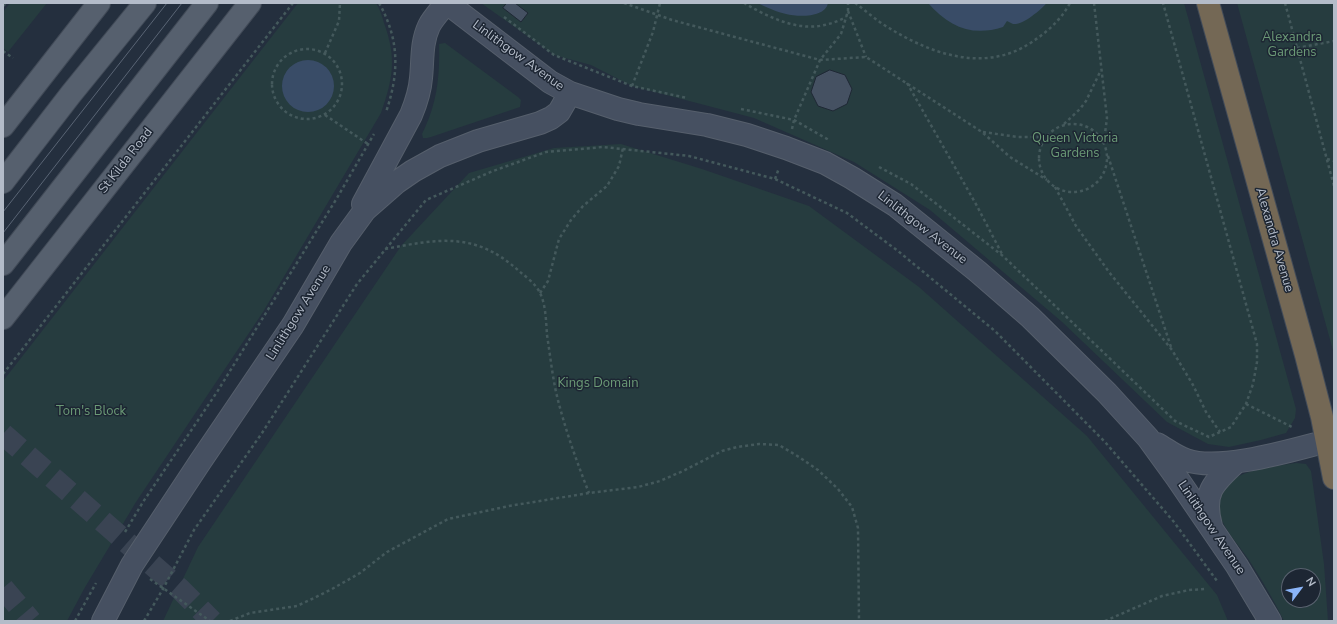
<!DOCTYPE html>
<html>
<head>
<meta charset="utf-8">
<style>
	body { margin:0 }
	#map { position:relative; width:1337px; height:624px; overflow:hidden; background:#242f3e; font-family:"Nunito Sans",sans-serif }
	canvas { display:block }
	.frame { position:absolute; inset:0; border:4px solid #b4bcc9; pointer-events:none }
	.north { position:absolute; left:1281px; top:568px; width:40px; height:40px; box-sizing:border-box; background:#1d2633; border:1px solid #59626f; border-radius:50%; rotate:58deg; font-size:11px; font-weight:700; line-height:16px; text-align:center; color:#b4bcc9 }
	.north::after { content:''; display:block; margin:auto; width:14px; height:18px; background:#8ab4f8; clip-path:polygon(50% 0,100% 100%,50% 72%,0 100%) }
</style>
</head>
<body>
<div id="map">
<canvas width="1337" height="624"></canvas>
<div class="frame"></div>
<div class="north">N</div>
</div>
<script>
const context = document.querySelector('canvas').getContext('2d');
context.lineJoin = 'round';
function paint(path, color) { context.fillStyle = color; context.fill(path, 'evenodd'); }
function trace(path, color, width, dash) { context.strokeStyle = color; context.lineWidth = width; context.lineCap = dash ? 'butt' : 'round'; context.setLineDash(dash || []); context.stroke(path); }
function drawText(font, color, halo, rows, align = 'center') {
  context.font = font + ' "Nunito Sans",sans-serif'; context.lineWidth = 3; context.setLineDash([]); context.textBaseline = 'middle'; context.strokeStyle = halo; context.fillStyle = color; for (const [text, x, y, turn = 0] of rows) {
    context.save(); context.translate(x, y); context.rotate((+turn || 0) * Math.PI / 180); context.textAlign = isNaN(turn) ? turn : align; if (halo) context.strokeText(text, 0, 0); context.fillText(text, 0, 0); context.restore();
  }
}
const green = new Path2D(`
	M10,3h37l-39,49 -5,-4v-36z
	M298,3h78c4,6 6,13 8,20 13,35 9,56 -3,90l-118,199 -127,190 -52,87 -17,32h-64v-240z
	M481,3h703l112,406 -1,9 -9,15 -25,7 -32,7 -21,-3 -41,-22 -106,-101 -131,-111 -76,-48 -100,-44 -122,-32 -41,-21 -37,-10z
	M1237,3h97v351z
	M445,43l73,54 3,3 -1,7 -89,30 -4,1h-4l-1,-4c15,-30 18,-57 17,-90z
	M621,144l81,25 107,37 110,81 168,149 130,159 11,26h-1065l35,-74 203,-301 68,-73 85,-25z
	M1296,463l10,1 5,7 13,93 4,57h-44c-10,-21 -23,-42 -35,-61 -9,-14 -28,-33 -30,-50 -1,-13 6,-26 18,-33 16,-9 41,-11 59,-14zM1289,576h24v24h-24z`);
const water = new Path2D(`
	M757,3h71c-3,15 -30,14 -42,11 -10,-2 -19,-7 -29,-11z
	M928,3h119c-7,7 -23,22 -34,21 -2,-1 -4,-2 -6,-3l-4,6c-31,10 -54,0 -75,-24z
	M282 86a26 26 0 1 1 52 0a26 26 0 1 1-52 0Z`);
const building = new Path2D(`
	M507,3h8l13,10 -7,9 -18,-14z
	M830,70l15,5 7,14 -5,15 -14,7 -15,-5 -7,-14 5,-15z`);
const highwayTunnel = new Path2D(`
	M3,434l177,155 32,32
	M3,588l28,33`);
const path = new Path2D(`
	M379,3c21,37 20,71 7,109
	M624,3l48,17 148,40 46,-3 116,75 28,25 37,23
	M744,3c24,14 56,30 84,21 6,-1 12,-4 18,-7
	M855,3c11,8 22,18 34,25 44,27 97,45 143,14 15,-10 29,-22 38,-39
	M1094,3l13,115 -3,23
	M1285,3l49,183
	M3,6l3,-3
	M848,11l18,46
	M504,17l50,38 78,31 55,12
	M1297,48l37,-7
	M272 84a35 35 0 1 1 70 0a35 35 0 1 1-70 0Z
	M3,51l10,7
	M325,53l14,-32 1,-18
	M907,83l70,123 25,48
	M632,86l21,-54 7,-29
	M741,109l53,11 35,20
	M325,115l43,29
	M1039 158a34 34 0 1 1 68 0a34 34 0 1 1-68 0Z
	M1064,124l16,-15 6,-8 15,-31
	M792,129l2,-9 26,-60 21,-26 7,-23v-8
	M983,132l35,5h27
	M1108,156l63,191
	M1327,159l7,2
	M879,167l32,17 92,72 172,165 34,16 22,-10 15,-23 7,-20 4,-22v-18l-94,-341
	M775,179l4,-11
	M1055,187l21,39 33,46 63,78 21,35 13,27 14,20
	M385,249c53,-10 90,-18 134,22 7,6 17,13 21,22 6,12 6,29 7,42 3,19 5,38 9,57 8,34 20,68 33,101
	M540,293l8,-12 11,-42 12,-19 12,-14 24,-20 12,-20 4,-18
	M3,374l290,-371
	M1246,404l46,23
	M125,532l18,-30 74,-110 120,-194 37,-64
	M150,579l60,42
	M75,621l21,-38
	M144,621l19,-32 31,-59 68,-97 95,-149 69,-84 67,-29 53,-19 57,-5 86,9 86,23 72,34 51,38 97,80 110,111 69,80 43,59
	M230,621l20,-8 47,-7 15,-7 20,-10 28,-16 27,-21 61,-33 61,-13 80,-13 49,-6 22,-6 23,-10 39,-20 15,-4 22,-3 20,1 20,12 19,13 20,19 14,18 6,21 1,93
	M1105,621l57,-25 27,-6 17,-1`);
const secondary = new Path2D(`
	M447,3l103,79 20,11 48,16 21,5 68,11 40,10 39,13 39,15 27,15 43,27 82,66 53,46 77,76 41,45 29,40 60,88 33,55
	M363,204l48,-89c5,-12 9,-24 10,-37 2,-18 0,-35 8,-52 4,-8 12,-16 17,-23
	M1157,444c9,5 19,13 29,16 34,12 106,-10 141,-19
	M1211,526c-9,-33 2,-43 25,-64
	M103,621l29,-56 68,-103 93,-137 48,-82 24,-33 32,-28 16,-11 27,-15 38,-15 62,-18 11,-5 8,-6 11,-19`);
const primary = new Path2D(`
	M3,126l96,-123
	M3,182l68,-88 74,-91
	M3,264l204,-261
	M3,318l247,-315`);
const highway = new Path2D(`
	M1208,3l98,352 16,62 12,61`);
const tram = new Path2D(`
	M3,212l164,-209
	M3,233l179,-230`);
const parkNames = [
	["Alexandra",1292,38],
	["Gardens",1292,53],
	["Queen Victoria",1075,139],
	["Gardens",1075,154],
	["Kings Domain",598,384],
	["Tom's Block",91,412]
];
const streetNames = [
	["Linlithgow Avenue",518,56,36],
	["St Kilda Road",126,161,-52],
	["Linlithgow Avenue",922,228,38],
	["Alexandra Avenue",1274,240,74],
	["Linlithgow Avenue",299,313,-58],
	["Linlithgow Avenue",1211,528,56]
];
paint(green, '#263c3f');
paint(water, '#394c67');
paint(building, '#455162');
trace(building, '#1f2835', 1);
trace(highwayTunnel, '#3a4453', 22, [22, 11]);
trace(secondary, '#565f6c', 24);
trace(primary, '#414a57', 24);
trace(highway, '#434c59', 24);
trace(path, '#44595c', 2.5, [3, 3]);
trace(secondary, '#465061', 22);
trace(primary, '#56606e', 22);
trace(highway, '#746855', 22);
trace(tram, '#5a6575', 1);
drawText('13px', '#6b9a76', '#1d2633', parkNames);
drawText('13px', '#b4bcc9', '#1d2633', streetNames);
</script>
</body>
</html>
